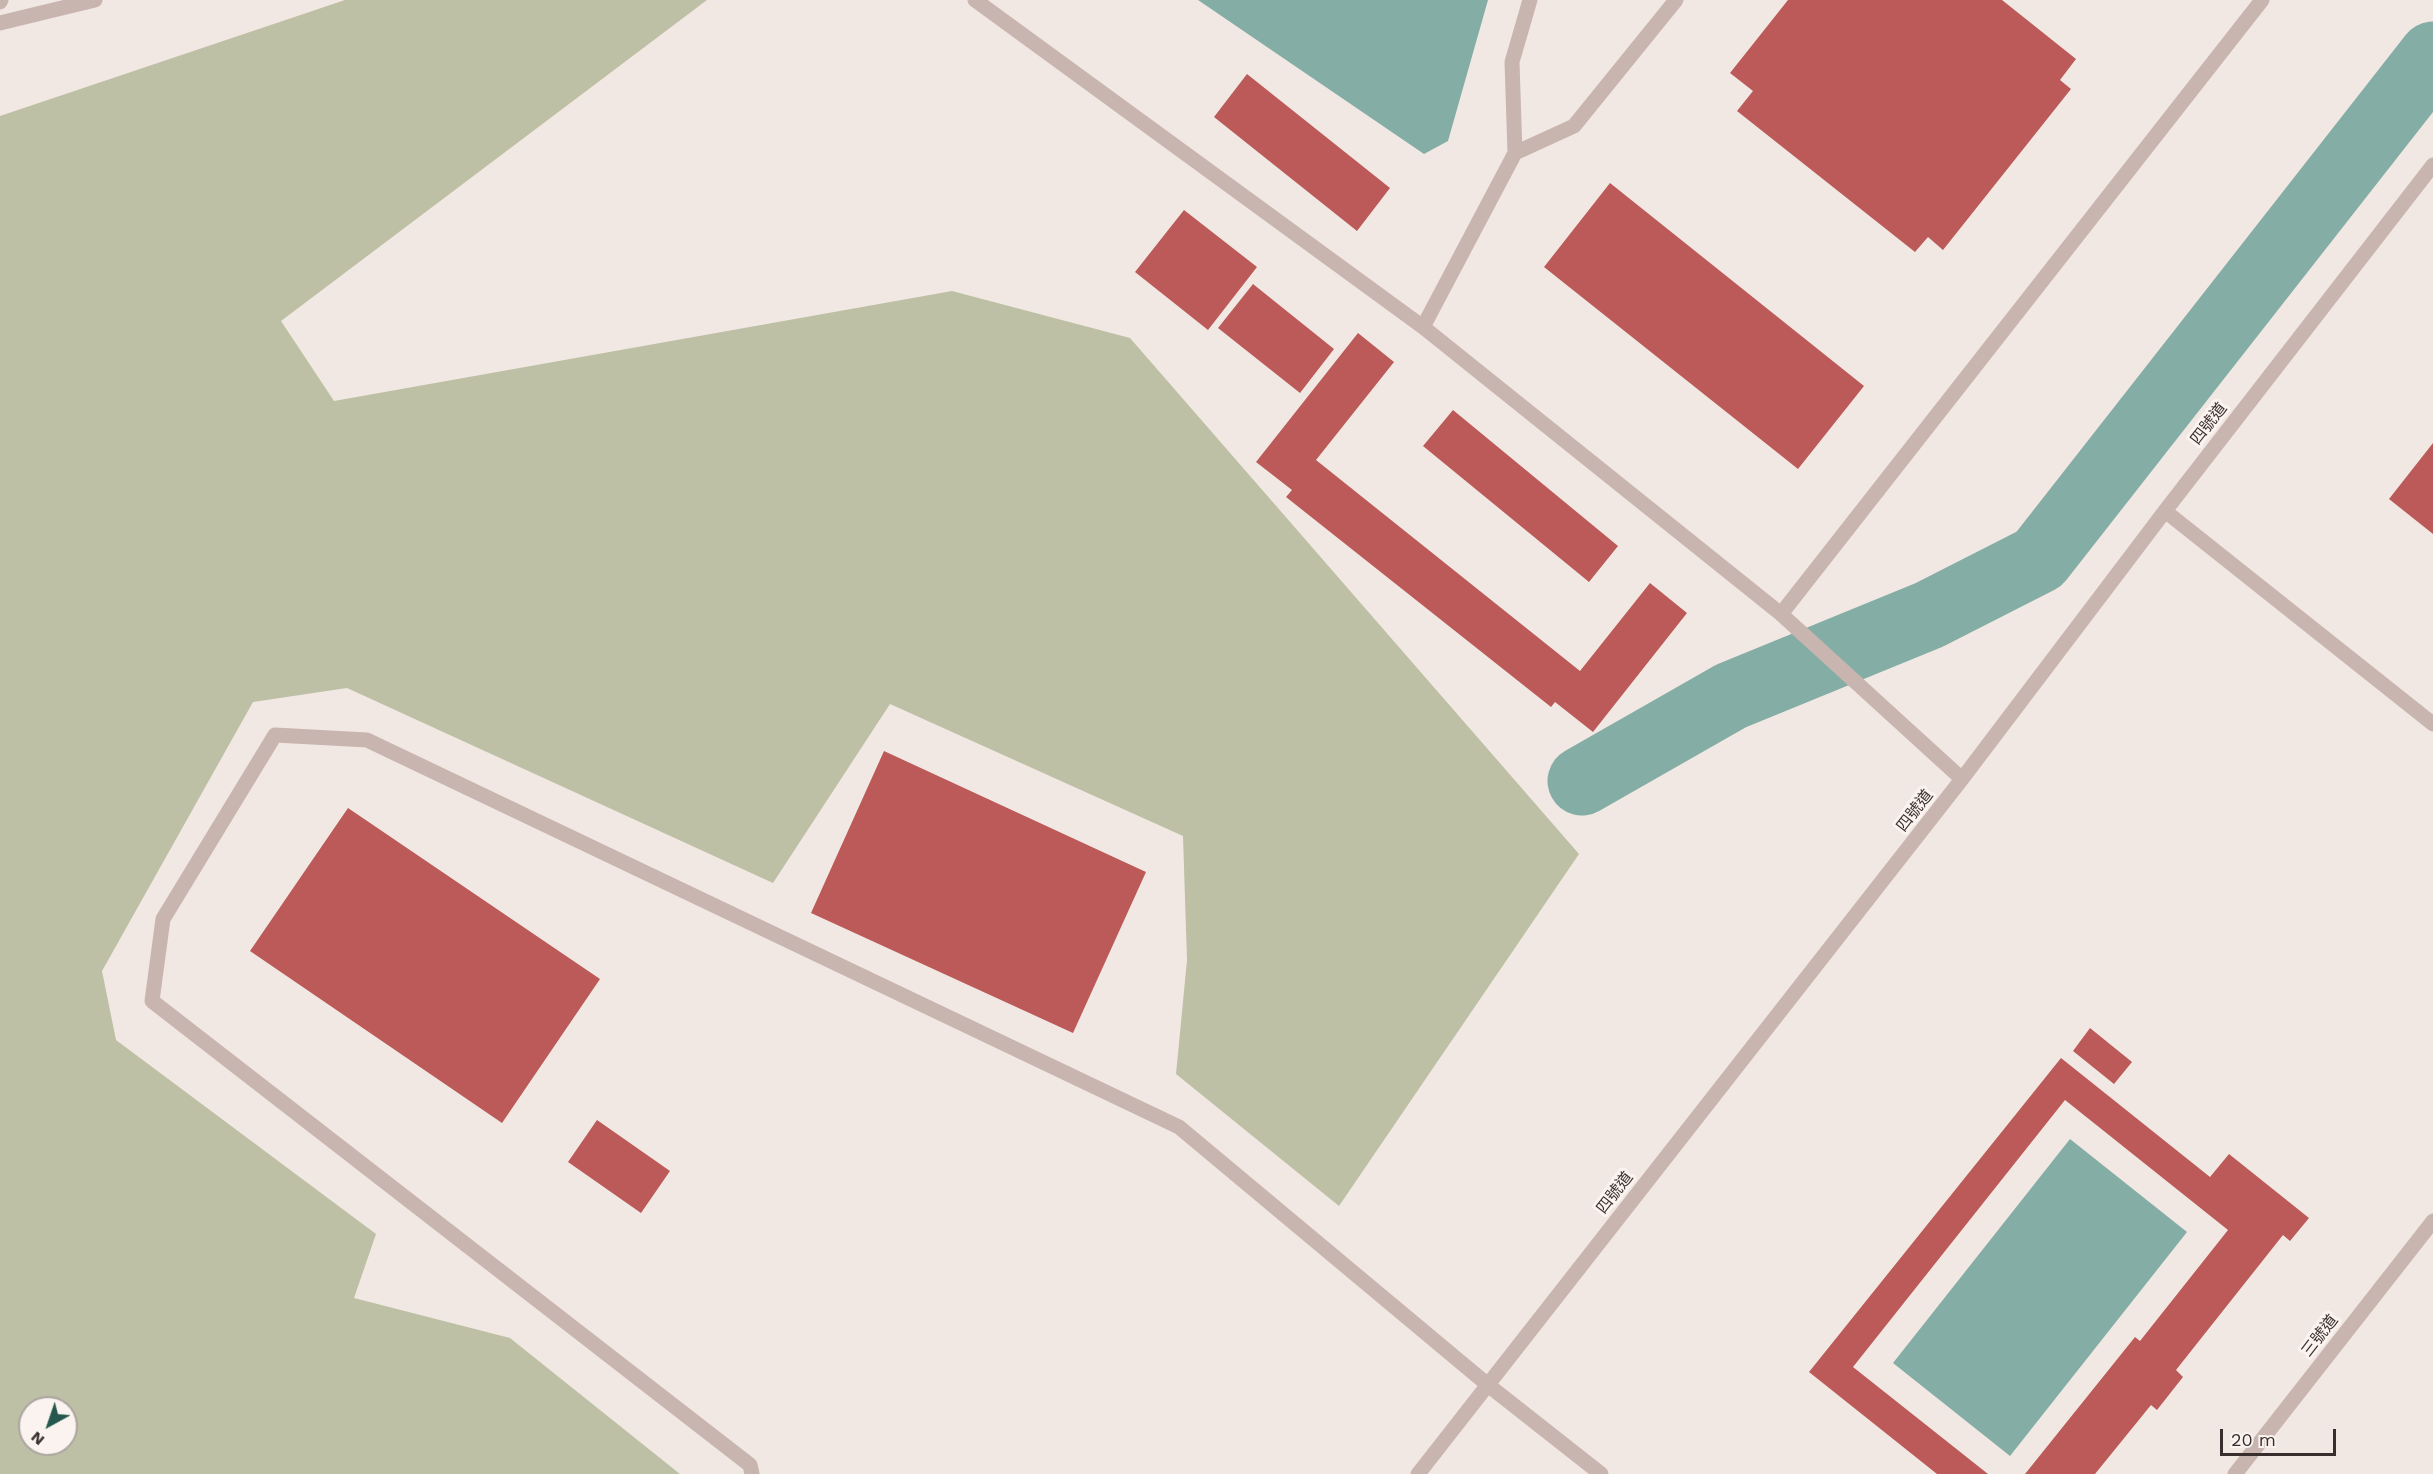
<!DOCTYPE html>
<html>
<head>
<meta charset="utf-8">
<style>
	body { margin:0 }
	#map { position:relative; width:2433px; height:1474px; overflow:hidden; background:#f2e8e3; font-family:"Work Sans",sans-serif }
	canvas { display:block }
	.north { position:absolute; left:18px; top:1396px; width:60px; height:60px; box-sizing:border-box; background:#faf3ef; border:2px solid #ada4a1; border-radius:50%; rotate:220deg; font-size:16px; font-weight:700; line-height:24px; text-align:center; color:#392e2d }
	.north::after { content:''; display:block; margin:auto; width:21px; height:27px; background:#26574f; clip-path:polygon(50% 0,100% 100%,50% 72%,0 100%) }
	.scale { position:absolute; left:2220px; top:1429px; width:116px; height:27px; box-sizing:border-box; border:3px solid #392e2d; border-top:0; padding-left:8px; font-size:18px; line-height:21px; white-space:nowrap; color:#392e2d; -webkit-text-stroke:4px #faf3ef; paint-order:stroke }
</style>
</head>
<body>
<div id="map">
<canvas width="2433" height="1474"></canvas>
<div class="north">N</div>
<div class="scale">20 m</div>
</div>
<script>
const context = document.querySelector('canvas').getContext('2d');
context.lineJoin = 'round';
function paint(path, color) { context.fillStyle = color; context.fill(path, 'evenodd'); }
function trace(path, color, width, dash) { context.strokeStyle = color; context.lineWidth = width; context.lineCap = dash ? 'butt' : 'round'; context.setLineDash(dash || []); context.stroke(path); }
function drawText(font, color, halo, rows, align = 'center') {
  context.font = font + ' "Work Sans","Noto Sans TC",sans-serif'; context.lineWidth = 6; context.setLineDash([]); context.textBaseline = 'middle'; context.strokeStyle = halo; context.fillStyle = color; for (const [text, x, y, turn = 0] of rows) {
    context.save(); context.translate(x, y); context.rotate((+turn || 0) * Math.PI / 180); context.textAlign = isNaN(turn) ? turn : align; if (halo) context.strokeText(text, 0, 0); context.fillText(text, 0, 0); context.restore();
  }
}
const green = new Path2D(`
	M345,0h362l-426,321 53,80 618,-110 178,47 449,516 -240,352 -163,-132 11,-114 -4,-124 -293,-132 -117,179 -426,-195 -94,14 -151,269 14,69 260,194 -22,64 156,40 170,136h-680v-1358zM30,1408h36v36h-36z`);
const water = new Path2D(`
	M1198,0h290l-40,141 -24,13z
	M2070,1139l117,93 -177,224 -117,-93z`);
const river = new Path2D(`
	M1582,781l149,-85 198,-81 110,-56 394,-503`);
const building = new Path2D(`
	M1788,0h214l74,59 -16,21 11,9 -128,161 -15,-13 -13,15 -178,-141 16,-20 -23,-18z
	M1247,74l143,114 -33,43 -143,-114z
	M1610,183l254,203 -66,83 -254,-202z
	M1184,210l73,57 -49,63 -73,-58z
	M1253,284l81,65 -34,44 -82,-65z
	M1358,333l36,29 -78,98 264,211 70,-88 37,30 -94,119 -38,-30 -4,5 -265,-210 6,-7 -36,-28z
	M1453,410l165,136 -29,36 -166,-136z
	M2433,443v91l-44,-35z
	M884,751l262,121 -73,161 -262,-120z
	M348,808l252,171 -98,144 -252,-172z
	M2090,1028l42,34 -18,22 -41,-33z
	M2061,1058l149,119 19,-23 80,64 -19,23 -7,-6 -107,135 7,7 -26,33 -6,-5 -56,69h-70l110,-137 5,4 88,-111 -163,-130 -212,267 135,107h-51l-128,-102z
	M597,1120l73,51 -29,42 -73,-51z`);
const service = new Path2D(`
	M975,0l448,327 358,287 181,165
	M0,2l1,-2
	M0,23l95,-23
	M1515,153l59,-27 102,-126
	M1423,327l92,-174 -3,-91 18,-62
	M2165,511l268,213
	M1781,614l481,-614
	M752,1474l-2,-9 -598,-464 11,-82 112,-184 92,5 812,387 309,258 113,89
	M1418,1474l544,-695 203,-268 268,-346
	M2235,1474l198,-253`);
const streetNames = [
	["四號道",2209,424,-52],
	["四號道",1915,811,-52],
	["四號道",1615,1193,-52],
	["三號道",2320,1336,-52]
];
paint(green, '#bdc0a4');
paint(water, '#84ada5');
trace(river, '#84ada5', 69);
paint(building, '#bb5a58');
trace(service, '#c9b5b0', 15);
drawText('16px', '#392e2d', '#faf3ef', streetNames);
</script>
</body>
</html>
